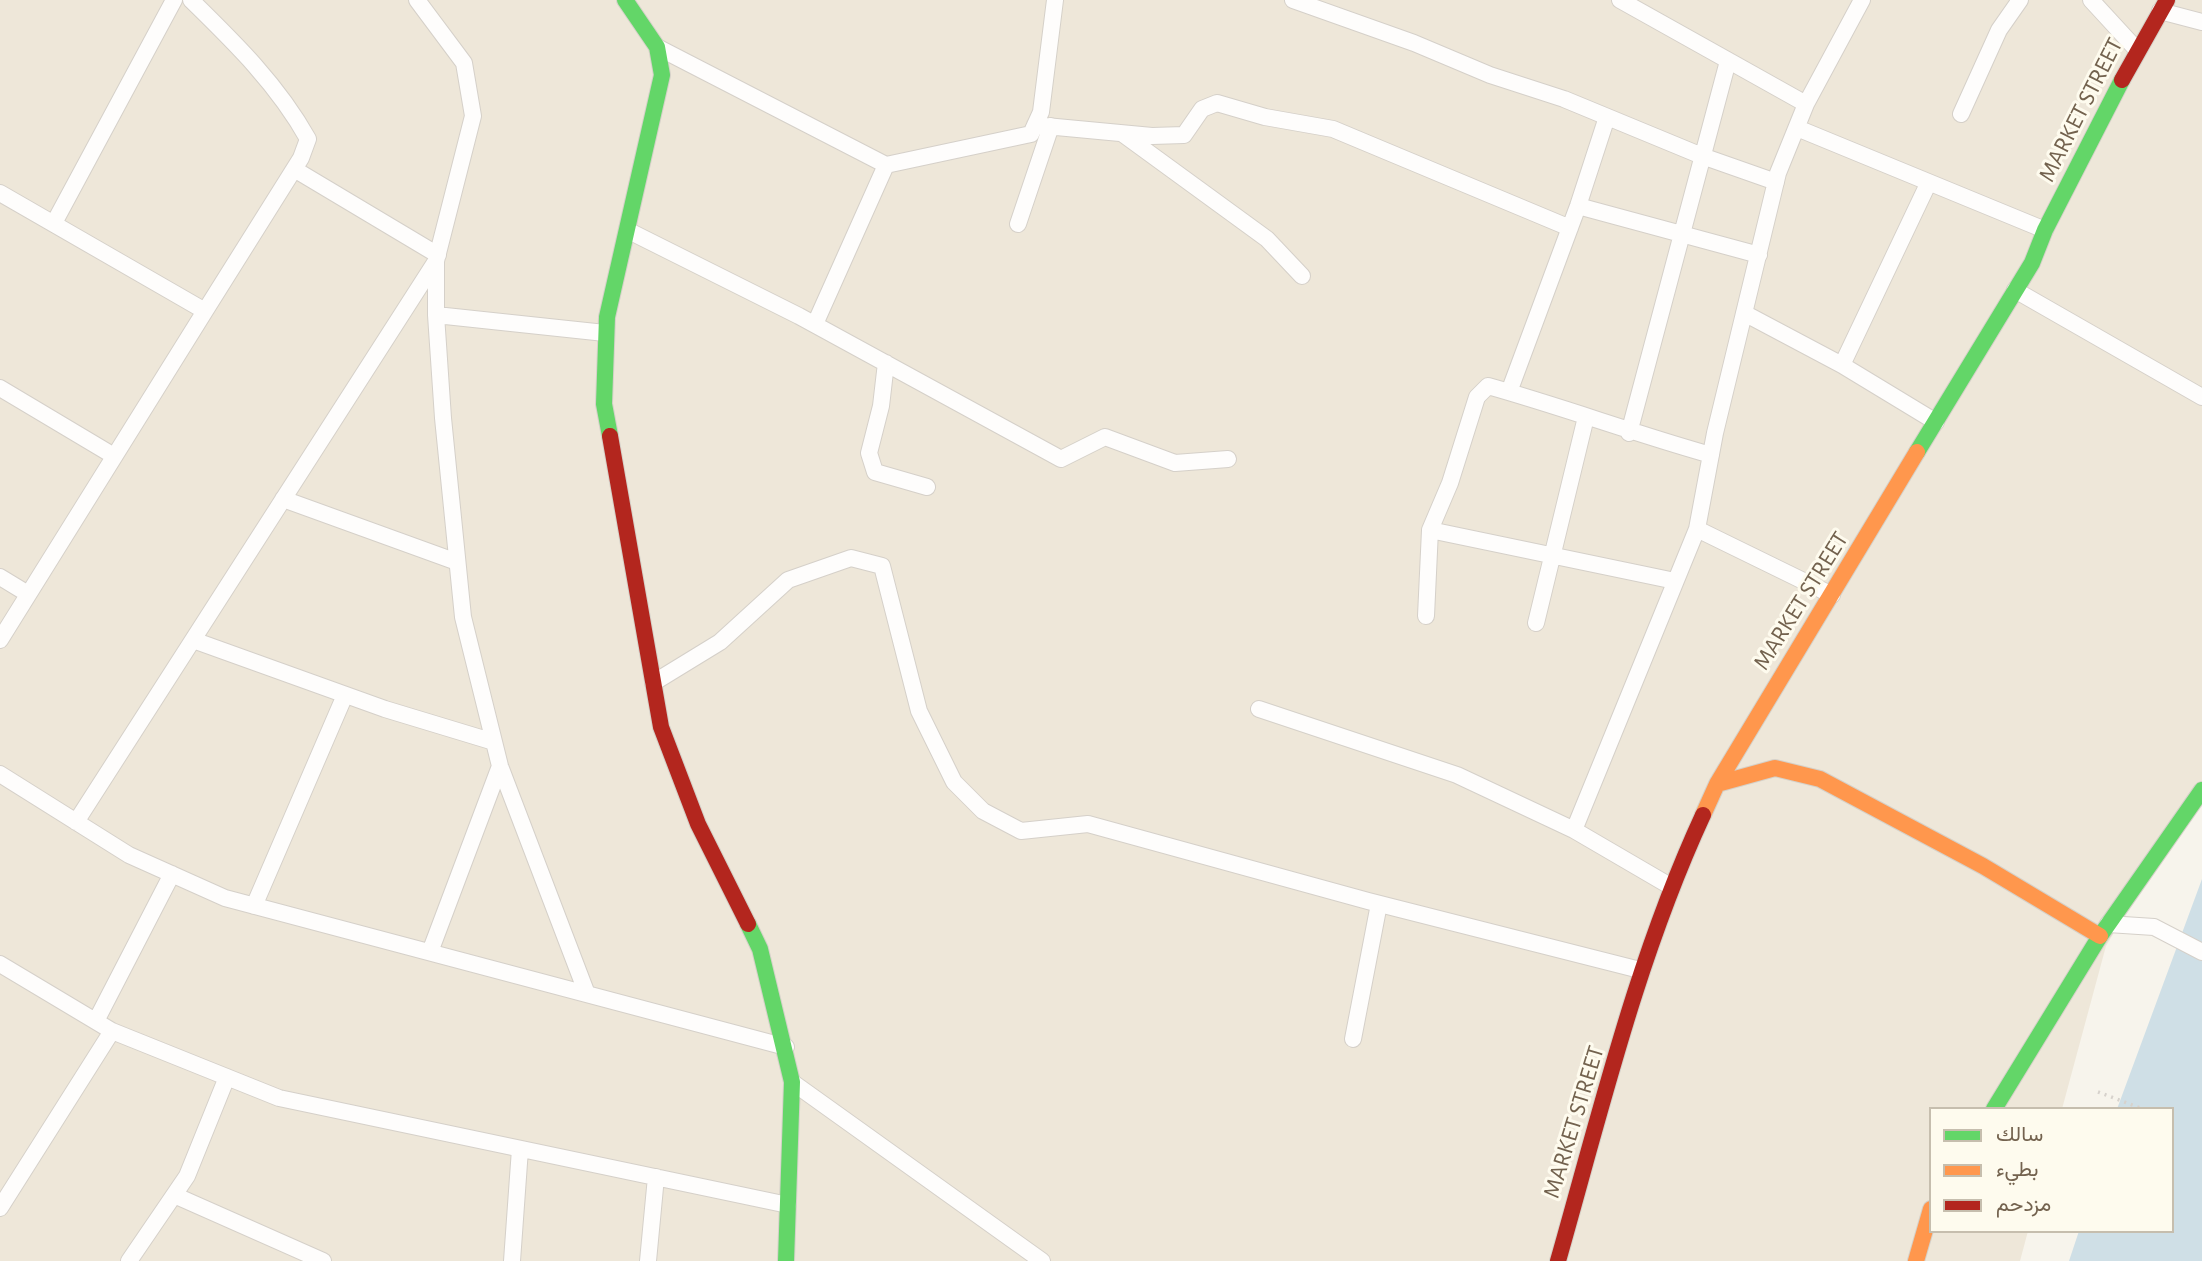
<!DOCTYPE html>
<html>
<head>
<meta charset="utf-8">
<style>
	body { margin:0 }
	#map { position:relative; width:2202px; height:1261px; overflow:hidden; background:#f7f4ec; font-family:"Alegreya Sans",Vazirmatn,sans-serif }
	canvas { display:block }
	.legend { position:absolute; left:1929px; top:1107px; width:245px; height:126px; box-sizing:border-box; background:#fefbee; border:2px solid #c6beae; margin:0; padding:9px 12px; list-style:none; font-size:21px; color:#73624e }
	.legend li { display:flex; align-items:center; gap:14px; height:35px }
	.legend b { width:35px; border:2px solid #c6beae }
</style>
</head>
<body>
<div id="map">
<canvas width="2202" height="1261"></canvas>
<ul class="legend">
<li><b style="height:9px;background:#63d668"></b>سالك</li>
<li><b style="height:9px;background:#ff974d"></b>بطيء</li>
<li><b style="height:9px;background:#b3261e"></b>مزدحم</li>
</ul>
</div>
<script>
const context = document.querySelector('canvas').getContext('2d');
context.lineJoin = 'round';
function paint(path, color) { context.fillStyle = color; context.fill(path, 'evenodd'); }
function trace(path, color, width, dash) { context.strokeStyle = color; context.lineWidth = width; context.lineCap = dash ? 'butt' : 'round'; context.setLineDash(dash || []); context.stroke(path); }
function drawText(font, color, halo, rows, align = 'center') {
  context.font = font + ' "Alegreya Sans",sans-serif'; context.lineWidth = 6; context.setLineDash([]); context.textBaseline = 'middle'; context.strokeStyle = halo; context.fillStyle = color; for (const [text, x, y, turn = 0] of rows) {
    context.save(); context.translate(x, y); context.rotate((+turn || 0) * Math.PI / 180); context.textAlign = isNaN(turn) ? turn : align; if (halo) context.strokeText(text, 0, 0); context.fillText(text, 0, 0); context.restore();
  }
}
const residential = new Path2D(`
	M0,0h2202v787l-96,159 -44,163h-131v122h97l-8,30h-2020z`);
const water = new Path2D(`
	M2202,879v382h-133l10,-30h93v-122h-55z`);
const path = new Path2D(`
	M2098,1092l45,17`);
const street = new Path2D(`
	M191,0c44,43 87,85 117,139l-7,19 -96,153
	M417,0l47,63 9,53 -37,145v54l7,103 20,199 37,149 87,228
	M1293,0l121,43 76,32 74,24 138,57 74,26
	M1620,0l186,104
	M2091,0l46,50
	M2160,11l42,11
	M657,47l229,118 145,-31 10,-22 14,-112
	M1961,114l38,-84 21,-30
	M1035,125l117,11 32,-1 18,-26 15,-6 48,14 68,12 237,99
	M1797,128l248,102
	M1123,134l144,105 35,37
	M294,169l144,86
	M0,193l205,118 -205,329
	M1578,206l181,49
	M54,223l120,-223
	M1018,224l33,-98
	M627,230l172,86 262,143 44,-22 70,26 53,-4
	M2015,290l187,107
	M1744,313l98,52 94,57
	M436,315l169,18
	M815,324l71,-159
	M886,363l-5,43 -12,47 6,19 52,15
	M1842,365l86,-181
	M0,388l114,68
	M1509,392l69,-186 29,-89
	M1629,433l99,-372
	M283,499l174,63
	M1697,529l135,66
	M1430,530l245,51
	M0,577l28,17
	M1426,616l4,-86 20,-47 27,-86 11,-11c75,21 148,48 223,69
	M1536,623l50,-206
	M193,640l192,69 109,33
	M653,683l67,-41 68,-62 63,-22 31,8 37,145 35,71 29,29 38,20 67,-7 280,77 272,69
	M1259,709l198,66 117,55
	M0,774l129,81 96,43 561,149
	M76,822l360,-561
	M1670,886l-96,-56 123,-301 18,-96 63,-260 28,-69 56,-104
	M254,906l91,-211
	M2108,924l46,3 48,25
	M430,952l70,-186
	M0,964l112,67 167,67 509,107
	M96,1021l76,-147
	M1353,1039l26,-135
	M792,1082l250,179
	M174,1195l149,66
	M0,1208l112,-177
	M129,1261l58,-85 40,-99
	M512,1261l8,-112
	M648,1261l8,-84`);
const fast = new Path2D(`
	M610,436l-6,-32 3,-87 55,-242 -5,-28 -32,-47
	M1917,452l115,-189 13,-33 77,-150
	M748,924l12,25 32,133 -6,179
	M1994,1109l106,-173 102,-146`);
const slow = new Path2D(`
	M1717,784l58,-16 45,11 163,87 117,70
	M1703,815l14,-31 200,-332
	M1916,1261l15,-52`);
const jam = new Path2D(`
	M2122,80l45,-80
	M610,436l51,291 37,97 50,100
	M1558,1261c43,-151 79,-303 145,-446`);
const streetNames = [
	["MARKET STREET",2081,110,-63],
	["MARKET STREET",1801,601,-58],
	["MARKET STREET",1574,1122,-73]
];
paint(residential, '#eee7d9');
paint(water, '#cfdfe6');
trace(street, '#d5d0c9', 18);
trace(fast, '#d5d1c9', 18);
trace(slow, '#d5d1c9', 18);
trace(jam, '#d5d1c9', 18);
trace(path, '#d7d2cc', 3.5, [2, 5]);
trace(street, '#fefdfc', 16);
trace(fast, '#63d668', 16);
trace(slow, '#ff974d', 16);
trace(jam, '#b3261e', 16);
drawText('24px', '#73624e', '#fefbee', streetNames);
</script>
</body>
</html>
